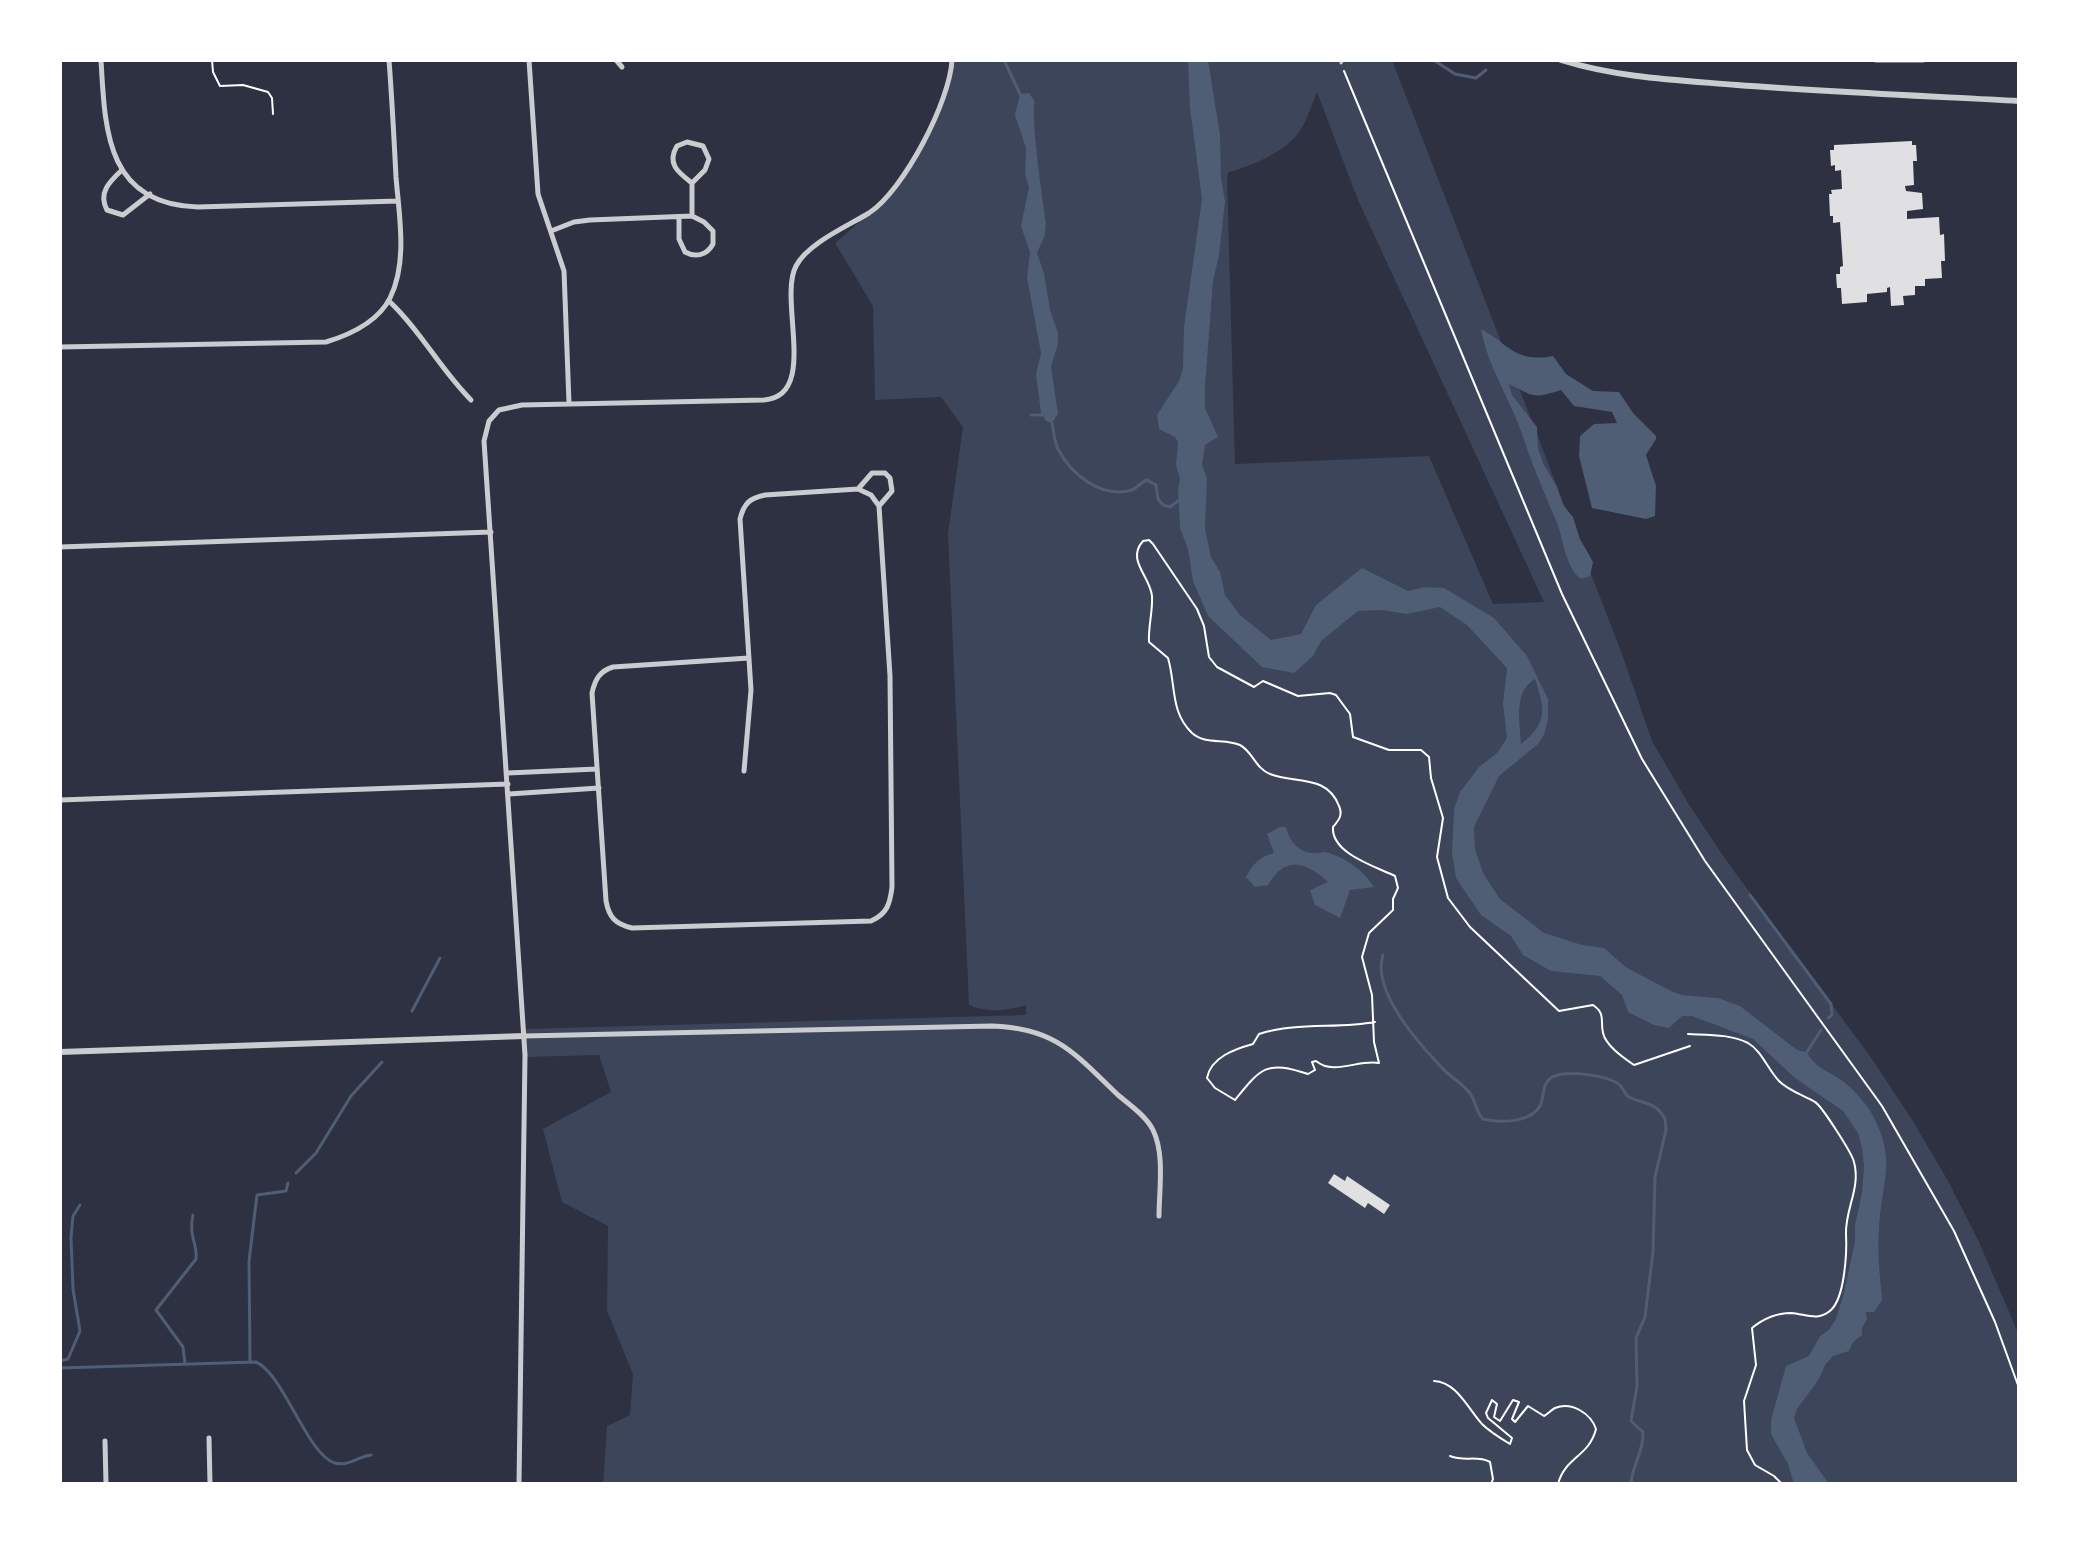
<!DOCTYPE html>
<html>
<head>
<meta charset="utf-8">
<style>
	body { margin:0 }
	#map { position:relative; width:2079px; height:1544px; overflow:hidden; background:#2d3142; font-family:"DM Sans",sans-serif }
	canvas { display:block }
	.frame { position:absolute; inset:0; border:62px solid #fff; pointer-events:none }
</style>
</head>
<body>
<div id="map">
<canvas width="2079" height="1544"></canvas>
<div class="frame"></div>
</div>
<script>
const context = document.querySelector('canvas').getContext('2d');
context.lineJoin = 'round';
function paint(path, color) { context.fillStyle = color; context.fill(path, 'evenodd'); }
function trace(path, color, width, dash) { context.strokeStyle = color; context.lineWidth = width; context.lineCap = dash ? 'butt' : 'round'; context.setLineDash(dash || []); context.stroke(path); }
const green = new Path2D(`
	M952,60h440l230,594 30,87 36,62 38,57 146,199 39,59 36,61 32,63 40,93v149h-1416l4,-58 23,-11 3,-41 -26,-63 1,-85 -46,-24 -19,-73 68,-37 -12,-37 -73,2 -1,-28 501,-14v-10c-20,6 -38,8 -57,0l-21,-472 15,-106 -22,-30 -66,3 -2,-94 -38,-63 50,-43 14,-17 41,-76zM1317,92l41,108 186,402 -51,2 -64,-148 -194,8 -8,-288 2,-4c21,-5 58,-21 70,-40 9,-12 12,-27 18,-40z`);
const water = new Path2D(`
	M1188,60h20l12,75 1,44 4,22 -6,54 -6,26 -8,105v22l13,29 -13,8 -3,20 5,13 -2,51 6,28 9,15 5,23 15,20 31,25 30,-6 15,-29 46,-37 46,23 17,-4 19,1 50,30 33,38 21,43v21l-4,15 -6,9 -39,32 -25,51 1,22 8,24 17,26 44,34 38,12 22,3 23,20 46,24 9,3 36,3 22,8 57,44 10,2c7,16 24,20 37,30 10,8 22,21 28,32 25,46 10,66 7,113 -2,25 1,49 3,73l-8,12h-8l1,7 -5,9v7l-9,7 -4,9 -16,5 -8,9 -6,14 -22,30 -3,9 13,35 22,31h-35l-6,-20 -17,-30v-14l15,-54 23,-10 11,-20 9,-6 7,-11 8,-26 11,-52v-16l7,-32 2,-27 -2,-18 -4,-15 -15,-22 -48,-33 -42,-39 -61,-23h-10l-13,12 -15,-3 -26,-13 -6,-17 -22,-19 -49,-5 -28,-16 -12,-19 -30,-21 -25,-37 -4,-25 2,-44 6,-17 19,-25 18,-14 10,-15 -4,-35 4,-35 -40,-43 -27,-18 -33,7 -26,-4 -23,1 -37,30 -8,15 -19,17 -32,-6 -54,-51 -15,-35 -5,-32 -8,-21 -2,-39 2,-10 -4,-14 2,-23 -3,-5 -16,-8 -2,-14 22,-34 4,-13 1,-41 18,-128 -12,-91zM1535,679c10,31 13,44 -14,65 -1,-21 -8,-53 14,-65z
	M1029,93l6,9c-5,11 8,101 11,120l-1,13 -8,18 7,20 6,37 8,23v11l-7,23 7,47 -6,9 -6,-2 -5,-8 -5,-39 5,-21 -14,-75 3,-26 -9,-26 8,-39 -4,-12 1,-27 -11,-33 5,-21z
	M1481,329c28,15 33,34 72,27l13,18 27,17 26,1 14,21 23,23v3l-10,16 10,31 -1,30 -9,3 -54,-11 -13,-52 1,-20 14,-12 23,-1 -5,-11 -38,-6 -13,-16c-29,9 -25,7 -52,-6l3,11 25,32 1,22 6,16 13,22 6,18 10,12 7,22 13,23 -3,14 -9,3c-16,-12 -17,-38 -24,-56 -12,-29 -24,-56 -34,-86 -12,-37 -35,-69 -42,-108z
	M1280,827h6c3,14 14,28 31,26 9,0 3,-2 12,0 18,6 35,18 45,34l-24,3 -10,28 -25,-13 -5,-15 18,-8c-21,-20 -43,-27 -60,3l-13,2 -9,-10c7,-13 13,-20 28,-24l-7,-19z`);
const stream = new Path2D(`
	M1004,60l16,34
	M1435,61l20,13 21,4 10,-8
	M1031,415h11
	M1052,423c2,9 2,18 6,26 13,25 43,50 74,41 5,-2 9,-8 15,-10l9,5 2,14 5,6 7,2 8,-6
	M1750,895l81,109 1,11 -4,3
	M1383,955c-12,37 38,91 62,116 8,7 17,13 24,21 7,8 6,19 14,27 17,4 47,4 57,-13 4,-8 2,-17 7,-24 9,-15 58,-7 70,1 6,3 7,11 12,14 15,8 25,3 36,22l1,11 -11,47 -2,75 -8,65 -9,21 1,48 -6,35 12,11c1,20 -11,33 -12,52
	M412,1011l28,-53
	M1807,1052l14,-22
	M296,1173l20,-20 35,-57 31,-34
	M250,1360l-1,-99 8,-66 29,-4 2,-8
	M60,1361l8,-2 12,-28 -7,-42 -2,-52 2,-21 7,-11
	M185,1363l-2,-16 -27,-37 40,-51c2,-15 -8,-23 -3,-44
	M60,1368l196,-6c28,12 51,93 79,101 13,4 24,-7 36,-8`);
const building = new Path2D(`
	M1912,141v4h4l1,16h-4l1,24 -9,1 1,5 16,2 1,16 -16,2v8l32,-2 1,18 4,-1 1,27h-4l1,17 -17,1v7h-10v9l-12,1 1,9 -13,1 -1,-19 -3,1v4l-20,2v8l-25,2 -1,-16h-4l-1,-14h4v-7l3,-1 -3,-44 -7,1v-7h-3l-1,-22h3l-1,-4 11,-1 -1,-19 -6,1v-6l-4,1 -1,-16h4v-5z
	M1334,1174l11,7 2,-5 43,29 -6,9 -16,-11 -3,5 -37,-25z`);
const path = new Path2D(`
	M212,60l1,12 7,14 23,-1 25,7 4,6 1,16
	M1344,71l218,523 80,165 63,102 177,245 72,125 41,91 24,66
	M1375,1022c-38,7 -78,0 -116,12l-6,10c-18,5 -42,13 -46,34l8,10 20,12c26,-32 31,-40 73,-26l7,-4 -3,-8 4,-1c18,15 42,-2 63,2l-5,-21 -2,-47 -10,-38 7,-24 24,-23v-11l5,-11 -3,-12c-21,-10 -64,-23 -62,-49 6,-7 10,-12 6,-21 -12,-32 -44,-22 -69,-32 -15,-6 -17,-22 -30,-29 -15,-7 -35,0 -48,-12 -22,-21 -16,-48 -24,-75l-19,-16c-1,-15 4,-31 3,-46 -2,-20 -26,-36 -9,-55l6,-1 4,4 44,65 7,17 5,31 8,10 37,20 9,-6 35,15 32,-3 6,2 14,19 3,23 36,13h32l8,7 2,21 12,40 -6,39 11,41 22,29 89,84 34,-6c13,9 7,15 10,28 3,13 21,25 31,32l56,-19
	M1688,1034c19,1 43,0 60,9 14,8 20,27 31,38 10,10 24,14 36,21 6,3 37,51 39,60 7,26 -9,47 -8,72 1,17 -1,63 -15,76 -13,12 -25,4 -40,3 -14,0 -28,6 -39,15l4,37 -12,36 3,49 8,15 19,11 8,8
	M1434,1381c23,1 34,28 48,43 8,8 18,14 28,20l2,-6 -24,-20 -2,-5 6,-13 5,4 -3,13 6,4 13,-21 6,2 -7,17 3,3 13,-16 16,10c4,-2 7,-6 11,-8 17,-7 36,6 41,21 -7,28 -31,28 -38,55
	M1450,1456c15,6 27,-1 40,6l3,17 -2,5`);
const service = new Path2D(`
	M1341,63l2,-3`);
const minor = new Path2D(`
	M101,60c4,70 5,144 97,147l200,-6
	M529,60l9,134 26,77 5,132
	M616,60l6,7
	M1876,60h47
	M122,170c-13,12 -24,23 -15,40l16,5 27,-21
	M692,183c-13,-10 -26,-19 -15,-37l10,-4 16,4 6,13 -4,11 -13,13v33
	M551,231l23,-9 16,-2 102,-4 12,6 9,9v13c-6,11 -17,14 -28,8l-6,-13v-22
	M389,301c32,30 51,68 82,99
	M60,347l266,-5c23,-7 52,-20 64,-44 18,-36 9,-83 6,-121 -2,-39 -4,-78 -7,-117
	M858,489l14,-16h13l5,5 2,13 -13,15
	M60,547l431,-15
	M744,771l7,-81 -11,-171c4,-16 10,-21 25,-24l93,-6 13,6 8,11 11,170 2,211c-2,17 -5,27 -21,34l-239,7c-17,-4 -23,-11 -26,-27l-14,-208c3,-14 8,-22 21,-26l136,-9
	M508,773l89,-4
	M509,794l90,-6
	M60,800l448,-16
	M524,1036l468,-10c64,2 83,28 126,69 12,10 28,21 35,35 12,24 6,61 6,86
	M209,1438l1,46
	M105,1441l1,43
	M519,1484l6,-429 -41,-614 5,-20 10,-11 23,-5 242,-5c55,-4 14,-100 32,-134 12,-23 52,-40 73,-53 35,-23 81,-112 83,-153`);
const tertiary = new Path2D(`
	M1561,60c58,18 116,20 176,25 94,7 188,11 282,16
	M60,1052l464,-16`);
paint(green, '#3c4559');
paint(water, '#4f5d75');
trace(stream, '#4f5d75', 3);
paint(building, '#e0e0e3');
trace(path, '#fff', 2);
trace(service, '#caccd0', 3);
trace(minor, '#caccd0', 5);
trace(tertiary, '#caccd0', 6);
</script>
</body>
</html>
